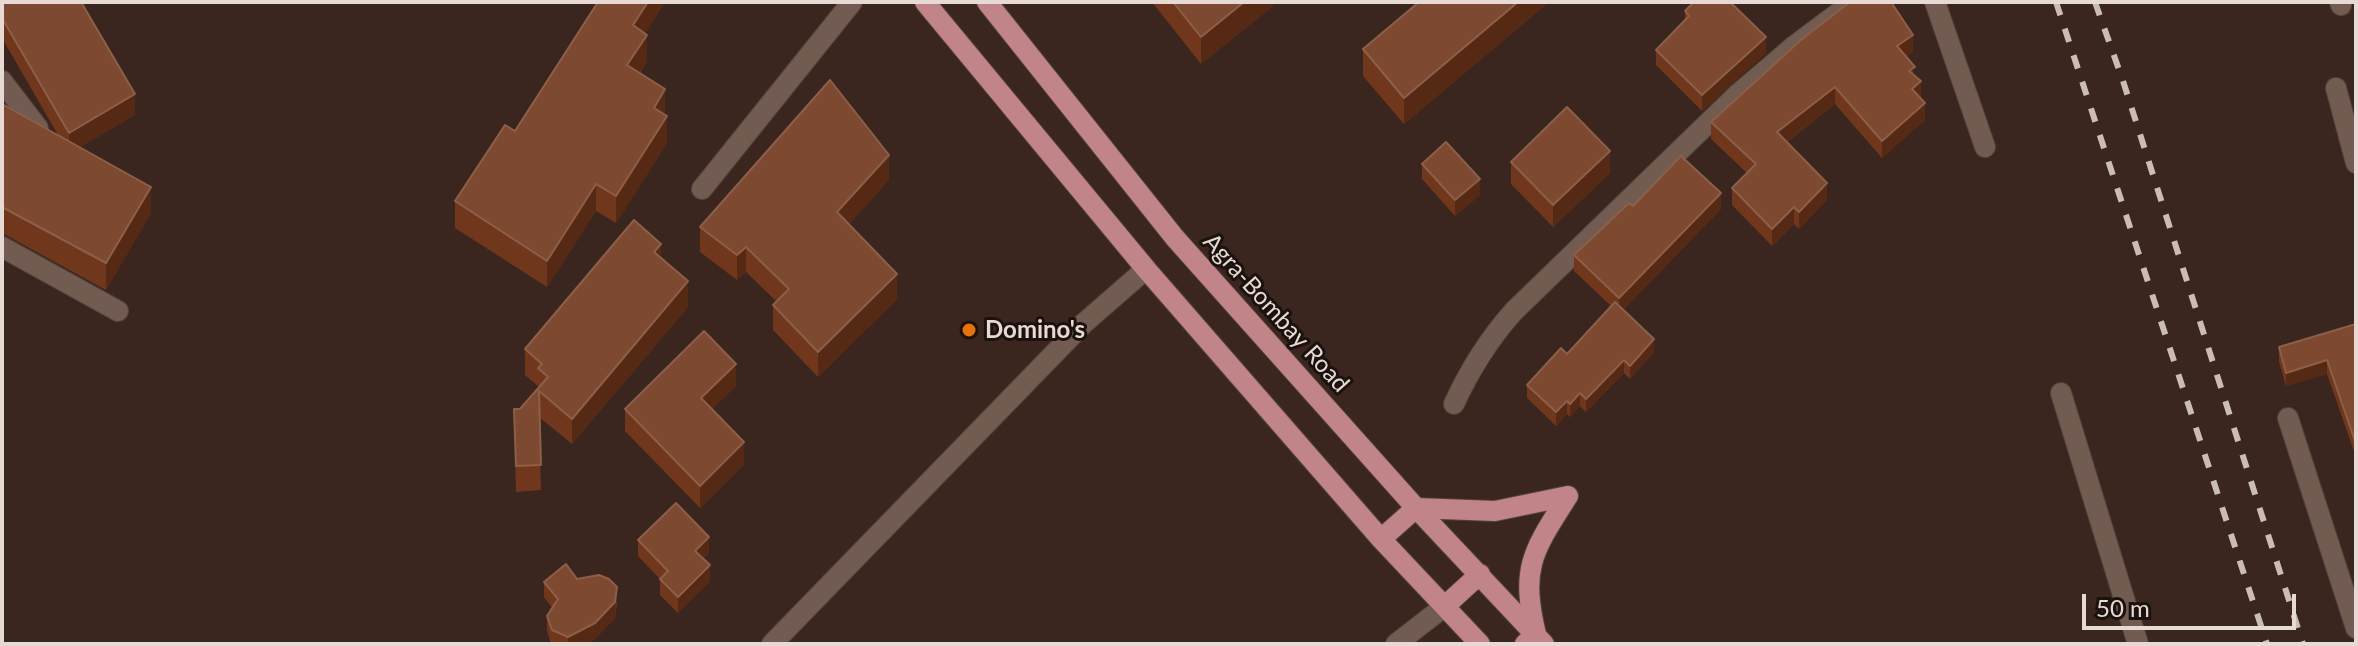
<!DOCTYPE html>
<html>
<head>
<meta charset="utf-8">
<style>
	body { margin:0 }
	#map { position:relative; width:2358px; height:646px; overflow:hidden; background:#3a261e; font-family:Lato,sans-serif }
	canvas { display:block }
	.frame { position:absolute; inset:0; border:4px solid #e7d9d4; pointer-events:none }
	.scale { position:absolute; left:2082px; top:594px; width:214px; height:36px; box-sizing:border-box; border:4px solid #e7d9d4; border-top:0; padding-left:10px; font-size:24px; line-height:28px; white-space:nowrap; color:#e7d9d4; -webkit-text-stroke:6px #1b120e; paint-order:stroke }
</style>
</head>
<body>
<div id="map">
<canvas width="2358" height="646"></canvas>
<div class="frame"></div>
<div class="scale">50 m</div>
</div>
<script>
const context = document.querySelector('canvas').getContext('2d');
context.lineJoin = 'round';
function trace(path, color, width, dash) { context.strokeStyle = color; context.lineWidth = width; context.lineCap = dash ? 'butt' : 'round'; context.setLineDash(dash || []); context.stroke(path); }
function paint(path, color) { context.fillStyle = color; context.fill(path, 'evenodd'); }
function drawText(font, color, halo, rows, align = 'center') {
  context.font = font + ' Lato,sans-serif'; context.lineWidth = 6; context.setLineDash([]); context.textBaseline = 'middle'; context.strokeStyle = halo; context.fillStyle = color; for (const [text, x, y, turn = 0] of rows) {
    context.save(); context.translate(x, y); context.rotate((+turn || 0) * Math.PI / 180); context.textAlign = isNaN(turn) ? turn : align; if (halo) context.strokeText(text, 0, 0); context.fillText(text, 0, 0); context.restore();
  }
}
const minor = new Path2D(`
	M1935,2l50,145
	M2340,2l1,3
	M2,81l36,47
	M2336,88l20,75
	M702,189l150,-187
	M2,247l116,64
	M2061,393l77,251
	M1454,404c16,-35 34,-64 60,-93l225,-218 55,-47 59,-44
	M2288,418l68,210
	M772,644l311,-320 63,-55
	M1396,644l49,-38`);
const major = new Path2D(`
	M925,2l221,267 235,270 99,105
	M987,2l188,236 241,270 128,136
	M1381,539l35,-31 79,3 73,-15
	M1445,606l35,-32
	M1525,644l11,-10c-16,-67 -3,-83 32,-138`);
const rail = new Path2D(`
	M2056,2l211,642
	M2095,2l28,79 180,563`);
const wall = new Path2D(`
	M2,2l133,113 -55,32 71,66 -45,77 -104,-57v-129l56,31 -56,-97z
	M598,2h67l-20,31 2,28 -7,12 25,42 2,28 -51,80 -20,-12 -49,76 -92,-59v-27l60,-70z
	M1152,2h121v4l-72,58z
	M1419,2h130l-145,122 -41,-48v-27z
	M1685,11l81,42 -64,58 -46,-46v-15l29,-30z
	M1913,52l-7,5 9,19 10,44 -43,38 -47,-54 -48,38 40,58 -28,29 -5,-5 -22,22 -40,-41v-17l15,-15 -36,-34v-17z
	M1511,162l99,11 -57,54 -42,-43z
	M1422,164l58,31 -25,21 -33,-37z
	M889,180l-40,44 48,75 -79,78 -45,-47v-25l3,-4 -30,-29 -9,8 -37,-28v-25z
	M1633,206l88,3 -98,101 31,42 -24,27 -6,-6 -38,39 -6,-6 -10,11 -3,-3 -11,12 -29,-28v-13l40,-31 44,-48 -37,-35v-16z
	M661,259l27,48 -116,137 -33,-27 2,73 -25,2 -2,-83h6l18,-21v-2l-13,-11v-26z
	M2356,324v133l-29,-83 -41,12 -7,-25v-14z
	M736,386l-24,23 32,55 -44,44 -75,-77v-22z
	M638,540l71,13 -6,6 7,22 -32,32 -18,-18v-16l-22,-23z
	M577,579l40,23 -2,16 -20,21 -10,5h-34l-4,-13v-15l5,-8 -8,-11v-15z`);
const shadedWall = new Path2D(`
	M648,2h17l-32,50v-27z
	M1244,2h29v4l-72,58v-27z
	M1518,2h31l-145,122v-26z
	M647,35v26l-20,31v-27z
	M1913,35v17l-16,11v-17z
	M1766,37v16l-64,58v-16z
	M1921,81v17l-9,-9z
	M1835,87v17l-58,45v-17z
	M665,89v27l-11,-8z
	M135,94v21l-66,38v-20z
	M1925,103v17l-43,38v-17z
	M667,116v27l-51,80v-27z
	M1610,151v22l-57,54v-22z
	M889,155v25l-52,57v-25z
	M1480,179v16l-25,21v-16z
	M1827,183v17l-28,29v-17z
	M596,184v27l-49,76v-26z
	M151,187v26l-45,77v-27z
	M1721,193v16l-102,105v-16z
	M1794,207v17l-22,22v-17z
	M661,244v26l-7,-18z
	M746,247v25l-9,8v-25z
	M897,274v25l-79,78v-25z
	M688,281v26l-116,137v-25z
	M1654,339v13l-24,27v-13z
	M1624,360v13l-38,39v-13z
	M2327,360v14l-41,12v-13z
	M736,364v22l-35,34v-22z
	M1580,393v13l-10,11v-13z
	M1567,401v13l-11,12v-14z
	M744,442v22l-44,44v-22z
	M709,537v16l-14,13v-15z
	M710,565v16l-32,32v-16z
	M617,587l-2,31 -20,21 -10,5h-17v-7z`);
const building = new Path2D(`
	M2,2h79l54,92 -66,39 -67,-115z
	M598,2h50l-15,23 14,10 -20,30 38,24 -11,19 13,8 -51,80 -20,-12 -49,77 -92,-60 50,-76 10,6z
	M1173,2h71l-43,35z
	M1419,2h99l-114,96 -41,-49z
	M1694,2h36l36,35 -64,58 -46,-45 33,-34 -4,-5z
	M1850,2h41l22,33 -16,11 18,21 -6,4 12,10 -9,8 13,14 -43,38 -47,-54 -58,45 50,51 -28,29 -5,-5 -22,22 -40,-41 24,-24 -45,-42 91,-83z
	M830,80l59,75 -52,57 60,62 -79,78 -45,-47 16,-16 -43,-42 -9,8 -37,-28z
	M2,104l149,83 -45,76 -104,-56z
	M1567,107l43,44 -57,54 -42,-43z
	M1446,142l34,37 -25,21 -33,-36z
	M1681,156l40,37 -102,105 -45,-43 55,-52 4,3z
	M634,220l27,24 -7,8 34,29 -116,138 -33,-28 2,74 -25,1 -2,-57h6l28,-32 -10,-9 4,-4 -17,-15z
	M1615,302l39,37 -24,27 -6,-6 -38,39 -6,-6 -10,11 -3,-3 -11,11 -29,-27 34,-37 6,6z
	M2356,324v120l-29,-84 -41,13 -7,-26z
	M704,331l32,33 -35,34 43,44 -44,44 -75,-77z
	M676,503l33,34 -14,14 15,14 -32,32 -18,-18 8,-8 -30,-31z
	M566,564l11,15 22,-4 10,4 8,8 -2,15 -20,21 -27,14 -16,-7 -5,-14 11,-17 -14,-17z`);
const markers = [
	[969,330,8,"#e8710a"]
];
const streetNames = [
	["Agra-Bombay Road",1276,313,48]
];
const poiNames = [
	["Domino's",985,330]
];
trace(minor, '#54443c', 22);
trace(major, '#54443c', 22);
trace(minor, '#725b51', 20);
trace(major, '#c18488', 20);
trace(rail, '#cbbcb6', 6, [14, 14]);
paint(wall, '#70371c');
paint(shadedWall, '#552914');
paint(building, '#7d4930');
trace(building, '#8d5f49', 2);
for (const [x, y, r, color] of markers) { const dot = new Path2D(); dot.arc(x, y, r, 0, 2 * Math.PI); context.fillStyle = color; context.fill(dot); trace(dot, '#1b120e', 3); }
drawText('24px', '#e7d9d4', '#1b120e', streetNames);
drawText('bold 24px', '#e7d9d4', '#1b120e', poiNames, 'left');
</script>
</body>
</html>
